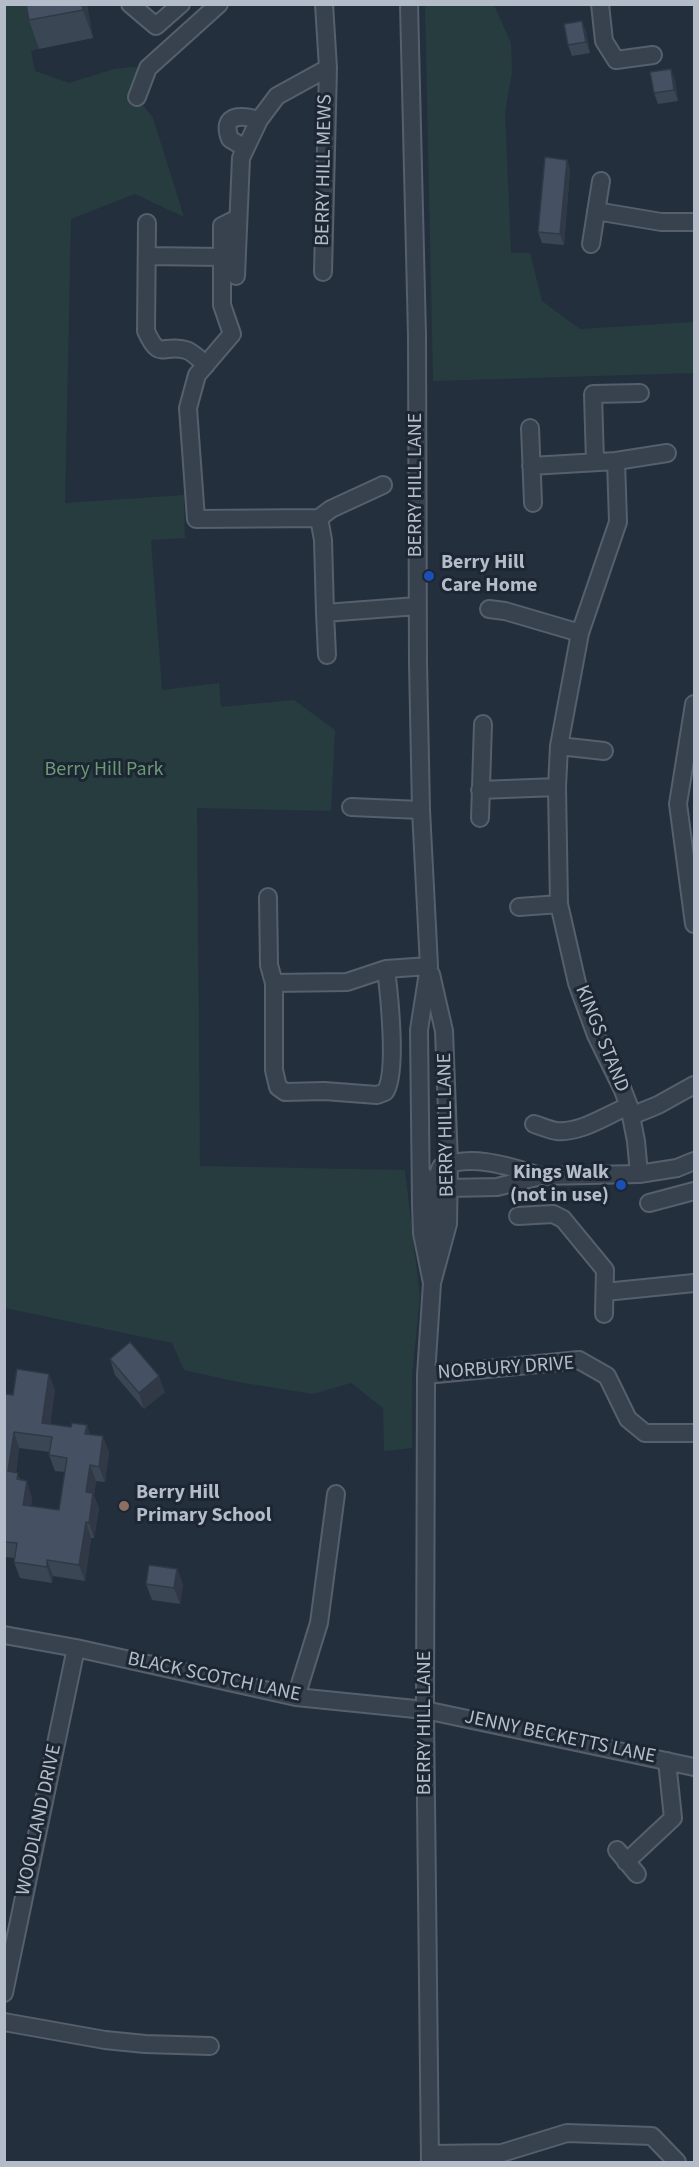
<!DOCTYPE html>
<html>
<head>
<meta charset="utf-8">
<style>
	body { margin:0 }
	#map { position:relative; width:699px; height:2167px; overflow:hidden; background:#242f3e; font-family:"Source Sans 3",sans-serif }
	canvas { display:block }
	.frame { position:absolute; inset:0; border:6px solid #b4bcc9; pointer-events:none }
</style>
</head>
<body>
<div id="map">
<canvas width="699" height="2167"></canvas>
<div class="frame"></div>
</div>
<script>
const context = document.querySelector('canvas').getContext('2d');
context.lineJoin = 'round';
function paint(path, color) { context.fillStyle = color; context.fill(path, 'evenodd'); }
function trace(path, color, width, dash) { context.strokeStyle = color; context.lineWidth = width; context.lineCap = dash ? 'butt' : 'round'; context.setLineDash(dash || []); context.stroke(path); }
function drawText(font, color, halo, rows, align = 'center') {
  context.font = font + ' "Source Sans 3",sans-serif'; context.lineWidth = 6; context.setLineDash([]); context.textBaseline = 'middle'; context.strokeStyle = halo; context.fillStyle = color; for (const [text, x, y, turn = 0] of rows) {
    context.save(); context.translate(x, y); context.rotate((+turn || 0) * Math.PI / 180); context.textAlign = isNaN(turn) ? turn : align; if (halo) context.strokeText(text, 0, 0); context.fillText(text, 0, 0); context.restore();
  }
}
const green = new Path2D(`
	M31,4l8,45 -8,2 4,20 34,12 45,-14 31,-3 -12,26 20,26 31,99 -49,-23 -64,25 -6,284 119,-8 1,43 -34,2 11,150 57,-7 2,24 73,-7 41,30 -4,81 -134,-3 3,358 205,4 15,127 -8,79v72l-28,3 -1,-43 -32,-25 -38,11 -75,-12 -54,-12 -12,-27 -167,-35 -1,-1303z
	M425,5h69l17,38 1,29 -7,40 6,141h19l12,48 38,28 114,-7v51l-261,8z`);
const minor = new Path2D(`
	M130,4l26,22 25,-22
	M409,4l8,331 1,328 3,147 8,156 -10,64 2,174 1,29 10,50
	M600,4l4,37 12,19 37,-5
	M137,97l11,-29 71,-64
	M245,148l-15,-9c-10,-26 13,-24 29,-19
	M596,211l65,11h33
	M238,218l-16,8v79l10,29 -35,41 -9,33 8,111 123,-1 12,-9 52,-24
	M147,223l-1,108c14,31 16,12 40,19 7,2 14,10 20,15
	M591,244l10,-63
	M147,256l75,1
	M323,272l5,-204 -4,-64
	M236,276l5,-118 18,-38 18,-24 51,-28
	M530,428l3,75
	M616,461l2,61 -38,111 -21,113 -2,41 2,117 18,79 19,52 26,53 7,18 7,35 3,33
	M595,462l-2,-68 47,-1
	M531,466l85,-5 51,-8
	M319,518l4,22 2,73 92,-7
	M489,609l16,2 75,22
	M325,613l2,42
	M694,704l-16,100 16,120
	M559,746l45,5
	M480,790l77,-3
	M351,807l70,3
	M480,818l3,-94
	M268,897l1,68 5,18
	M519,907l40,-3
	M386,969c3,24 12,105 -1,123l-8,3 -53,-4 -39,1 -7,-5 -4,-17v-87l73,-1 39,-13 43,-3
	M631,1116l27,-11 36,-20
	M534,1124c7,2 15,6 23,7 25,2 49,-16 72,-25
	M421,1174l13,10 15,4 48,-1 44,-11 98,-2 38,-6 17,-7
	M649,1203l45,-12
	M518,1216l35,-2 10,5 42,51 -1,44
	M433,1246l1,-62 7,-17c32,-14 69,0 100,9
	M605,1292l89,-9
	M426,1375l153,-15 28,16 21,43 17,14h49
	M4,1635l72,13 220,49 129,13 269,57
	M296,1697l23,-74 17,-129
	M617,1850l20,24
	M626,1862l47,-44 -6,-57
	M4,1993l72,-345
	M4,2022l101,18 40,4 65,2
	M430,2154l72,-1 65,-20 85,3 25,26
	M430,2162l-5,-452 1,-335 6,-92 16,-59 1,-61 -5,-132 -13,-57`);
const wall = new Path2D(`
	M87,4l6,34 -54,11 -10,-29z
	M582,21l4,11 4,21 -18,3 -4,-11z
	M675,80l3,21 -20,3 -4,-11z
	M567,160l3,10 -6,75 -22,-2 -4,-11z
	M110,1359l55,33 -21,17 -29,-34z
	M55,1389l-5,35 40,10 19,18 -4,30 -9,-1 -2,15 5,12 -5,30h-3l-6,43 -32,-5 -1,7 -32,-5 -6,-16 1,-4 -11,-1v-163l9,1zM19,1448l31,4 -1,3 6,16 10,1 -6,38 -28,-4 1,-9 -16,-24z
	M177,1569l6,16 -3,19 -28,-4 -6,-16z`);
const shadedWall = new Path2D(`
	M82,4h5l6,34 -10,-28z
	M582,21l4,11 4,21 -4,-11z
	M671,69l4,11 3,21 -4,-11z
	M567,160l3,10 -6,75 -4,-11z
	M49,1374l6,15 -7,48 -6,-14z
	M159,1376l6,16 -21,17 -5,-16z
	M87,1425l5,15 -7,-6z
	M14,1432l5,16 -5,39 -6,-16z
	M103,1436l6,16 -4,30 -6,-15z
	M90,1465l6,16 -2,15 5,12 -5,30 -5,-15 -3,-31z
	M27,1481l5,16 -3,24 -6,-16z
	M86,1522l5,16 -6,43 -6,-16z
	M47,1560l6,16 -1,7 -5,-16z
	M177,1569l6,16 -3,19 -6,-16z`);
const building = new Path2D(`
	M26,4h56l1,6 -54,10z
	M582,21l4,21 -18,3 -4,-21z
	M671,69l3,21 -20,3 -4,-21z
	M545,157l22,3 -7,74 -22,-2z
	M130,1342l29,34 -20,17 -29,-34z
	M17,1369l32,5 -7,49 29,4 1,-4 15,2 -2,9 18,2 -4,31 -9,-2 -4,27 7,1 -4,30 -3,-1 -7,43 -32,-5v7l-33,-5 3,-19 -13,-1v-148l9,1zM14,1432l38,5 -3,18 18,3 -8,52 -36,-5 4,-24 -10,-2 1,-6 -10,-2z
	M149,1565l28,4 -3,19 -28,-4z`);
const markers = [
	[429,576,6,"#1a4fb4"],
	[621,1185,6,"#1a4fb4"],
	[124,1506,6,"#8d6e63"]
];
const streetNames = [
	["BERRY HILL MEWS",325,170,-89],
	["BERRY HILL LANE",417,485,-90],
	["KINGS STAND",601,1039,68],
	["BERRY HILL LANE",447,1125,-91],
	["NORBURY DRIVE",506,1369,-4],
	["BLACK SCOTCH LANE",214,1678,12],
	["BERRY HILL LANE",426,1723,-90],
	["JENNY BECKETTS LANE",560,1738,12],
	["WOODLAND DRIVE",40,1820,-78]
];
const poiNames = [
	["Berry Hill",441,564],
	["Care Home",441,587],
	["Kings Walk",609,1174,"right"],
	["(not in use)",609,1197,"right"],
	["Berry Hill",136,1494],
	["Primary School",136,1517]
];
const parkNames = [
	["Berry Hill Park",104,771]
];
paint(green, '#263c3f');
trace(minor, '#565f6c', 20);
trace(minor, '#38414e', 16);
paint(wall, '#3b4654');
paint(shadedWall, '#303945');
paint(building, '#455162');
trace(building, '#303945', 1.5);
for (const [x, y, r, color] of markers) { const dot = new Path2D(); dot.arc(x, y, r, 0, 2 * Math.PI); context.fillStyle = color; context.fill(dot); trace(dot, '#1d2633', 2); }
drawText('20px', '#b4bcc9', '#1d2633', streetNames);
drawText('bold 20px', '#b4bcc9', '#1d2633', poiNames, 'left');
drawText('20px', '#6b9a76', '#1d2633', parkNames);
</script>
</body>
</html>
